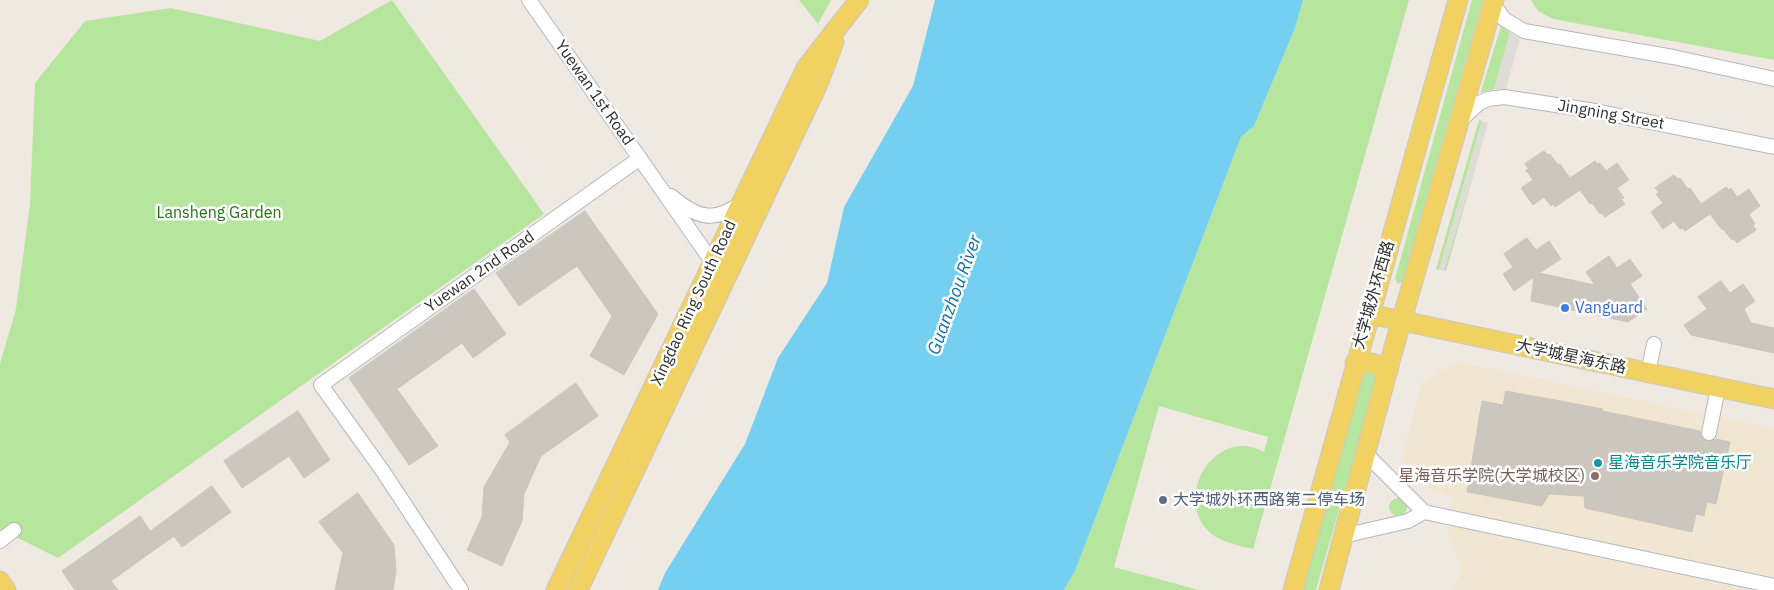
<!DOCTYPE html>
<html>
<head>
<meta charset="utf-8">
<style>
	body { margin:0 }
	canvas { display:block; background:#efe9e1 }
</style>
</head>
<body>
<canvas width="1774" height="590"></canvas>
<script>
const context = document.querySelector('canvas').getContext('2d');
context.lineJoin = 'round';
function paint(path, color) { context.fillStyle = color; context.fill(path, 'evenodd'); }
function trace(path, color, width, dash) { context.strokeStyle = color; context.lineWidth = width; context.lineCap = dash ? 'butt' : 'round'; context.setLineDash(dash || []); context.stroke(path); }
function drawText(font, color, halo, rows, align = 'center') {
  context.font = font + ' "IBM Plex Sans","Noto Sans SC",sans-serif'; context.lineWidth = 5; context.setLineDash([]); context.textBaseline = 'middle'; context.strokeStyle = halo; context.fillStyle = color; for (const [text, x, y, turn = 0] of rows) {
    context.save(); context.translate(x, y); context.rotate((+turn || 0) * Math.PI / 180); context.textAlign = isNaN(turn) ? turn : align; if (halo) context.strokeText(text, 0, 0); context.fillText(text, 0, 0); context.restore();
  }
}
const education = new Path2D(`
	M1457,362l317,67v161h-323l11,-19 -14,-36 6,-38 -18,-7 -16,-10 -19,-21 21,-76z`);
const green = new Path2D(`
	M392,0l152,214 -486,344 -58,-29v-165l16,-55 14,-105 5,-121 50,-62 86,-13 149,33z
	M799,0h32l-13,24z
	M1303,0h106l-156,549c-13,-3 -28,-6 -40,-14 -44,-34 2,-111 51,-83l4,-15 -109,-31 -45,161 85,23h-135l11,-19 166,-434 13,-11 41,-98z
	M1472,0h11l-81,282 -4,2 -3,-5z
	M1531,0h243v60l-221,-41 -15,-8z
	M1501,26l9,7 -16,56 -13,3z
	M1479,120l3,1 -43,149 -3,-1z
	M1488,123l-42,148h-2z
	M1365,371l11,2 1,4 -61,213h-14z
	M1389 507a9 9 0 1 1 18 0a9 9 0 1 1-18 0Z`);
const plaza = new Path2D(`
	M1510,33l10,5 -14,51h-12z
	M1482,121l6,2 -44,148 -5,-1z`);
const water = new Path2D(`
	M935,0h368l-8,28 -41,98 -13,11 -166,434 -11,19h-406l7,-17 80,-129 33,-86 49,-75 17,-76 69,-121z`);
const building = new Path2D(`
	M1544,151l4,4 2,-1 8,11 2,-1 10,14 25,-17 2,3 3,-1 6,8 11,-8 12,17 -12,8 7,10 -3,1 4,5 -20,13 -3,-4 -2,1 -8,-11 -2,1 -10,-14 -25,17 -2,-3 -2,2 -7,-9 -11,8 -12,-17 12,-8 -7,-10 3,-1 -4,-5z
	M1674,175l4,4 2,-1 8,11 2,-1 11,16 25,-17 3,3 2,-2 6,9 12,-8 11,17 -11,8 6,10 -2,1 3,5 -19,13 -3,-4 -2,1 -9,-11 -1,1 -12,-16 -25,17 -2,-3 -3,1 -6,-8 -11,8 -12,-17 12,-9 -7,-9 3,-2 -4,-4z
	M585,211l73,103 -34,61 -34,-19 22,-40 -35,-50 -58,40 -23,-33z
	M1527,238l9,12 13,-9 12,18 -22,14 56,12 -9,-13 23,-16 8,12 13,-9 12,17 -12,8 17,25 -19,13 -97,-21 3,-24 -20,14 -11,-17 10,-7 -9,-13z
	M1721,281l9,12 13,-9 12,17 -11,8 7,14 23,5v25l-83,-18 -7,-10 23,-16 -9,-12z
	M474,289l32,45 -33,24 -11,-15 -65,46 41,57 -29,19 -60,-87z
	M576,383l22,33 -57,40 -17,38 -2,27 -20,45 -35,-16 15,-33 2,-30 26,-45 -5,-7z
	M1506,391l97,18 -1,2 98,20 1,5 6,5 9,-2 14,3 -14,62 -9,-2 -3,14 -8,-2 -4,18 -107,-24 -1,-12 -35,-2 -7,12 -75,-14 15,-91 21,4z
	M298,411l32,49 -26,18 -15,-22 -47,32 -18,-27z
	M212,486l19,26 -49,35 -8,-11 -63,45 7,9h-43l-13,-19 78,-55 10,15z
	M358,493l36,52 2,26 -3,19h-58l8,-37 -24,-31z`);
const minor = new Path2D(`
	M529,0l184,263
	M1493,4l11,15 20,12 149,26 101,22
	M1461,120l18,-17 9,-4 16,-2 91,14 179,36
	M671,196c25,21 42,28 70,7
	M1648,373l6,-29
	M1709,433l9,-45
	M1424,512l350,74
	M1343,536l65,-15 16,-9 -58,-58
	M0,541l14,-11
	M461,590l-79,-120 -61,-85 319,-227`);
const major = new Path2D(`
	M1369,314l405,85
	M1355,363h17l16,8
	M0,581l6,9
	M556,590l250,-522 53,-68
	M578,590l240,-506 16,-42
	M1293,590l165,-590
	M1329,590l63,-236 102,-354`);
const markers = [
	[1565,308,5,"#3f7fe0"],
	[1598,463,5,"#0f9aa8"],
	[1595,476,5,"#8d6e63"],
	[1163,500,5,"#5c6f8a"]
];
const streetNames = [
	["Yuewan 1st Road",594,93,55],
	["Jingning Street",1611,115,10],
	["Yuewan 2nd Road",480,272,-35],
	["大学城外环西路",1374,295,-74],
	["Xingdao Ring South Road",694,303,-65],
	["大学城星海东路",1571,357,12]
];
const parkNames = [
	["Lansheng Garden",219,213]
];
const shopNames = [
	["Vanguard",1575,308]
];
const cultureNames = [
	["星海音乐学院音乐厅",1608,463]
];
const educationNames = [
	["星海音乐学院(大学城校区)",1585,476]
];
const serviceNames = [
	["大学城外环西路第二停车场",1173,500]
];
const waterNames = [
	["Guanzhou River",955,295,-70]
];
paint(education, '#f0e6d1');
paint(green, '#b6e59e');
paint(plaza, '#dfdcd8');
paint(water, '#75cff0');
paint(building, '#cbc7bf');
trace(building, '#cbc5ba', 1);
trace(minor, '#b4b7c1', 16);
trace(major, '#c9c9c9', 21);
trace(minor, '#fff', 14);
trace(major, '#f2d163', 19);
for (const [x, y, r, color] of markers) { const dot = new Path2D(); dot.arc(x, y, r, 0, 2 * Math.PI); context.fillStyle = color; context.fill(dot); trace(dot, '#fff', 2); }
drawText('16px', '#2e2e2e', '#fff', streetNames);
drawText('16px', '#2c6e1b', '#fff', parkNames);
drawText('16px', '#366cbe', '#fff', shopNames, 'left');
drawText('16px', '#0d838f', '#fff', cultureNames, 'left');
drawText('16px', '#785e54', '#fff', educationNames, 'right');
drawText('16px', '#4e5e75', '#fff', serviceNames, 'left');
drawText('italic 18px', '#0d6fa3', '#fff', waterNames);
</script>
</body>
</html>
